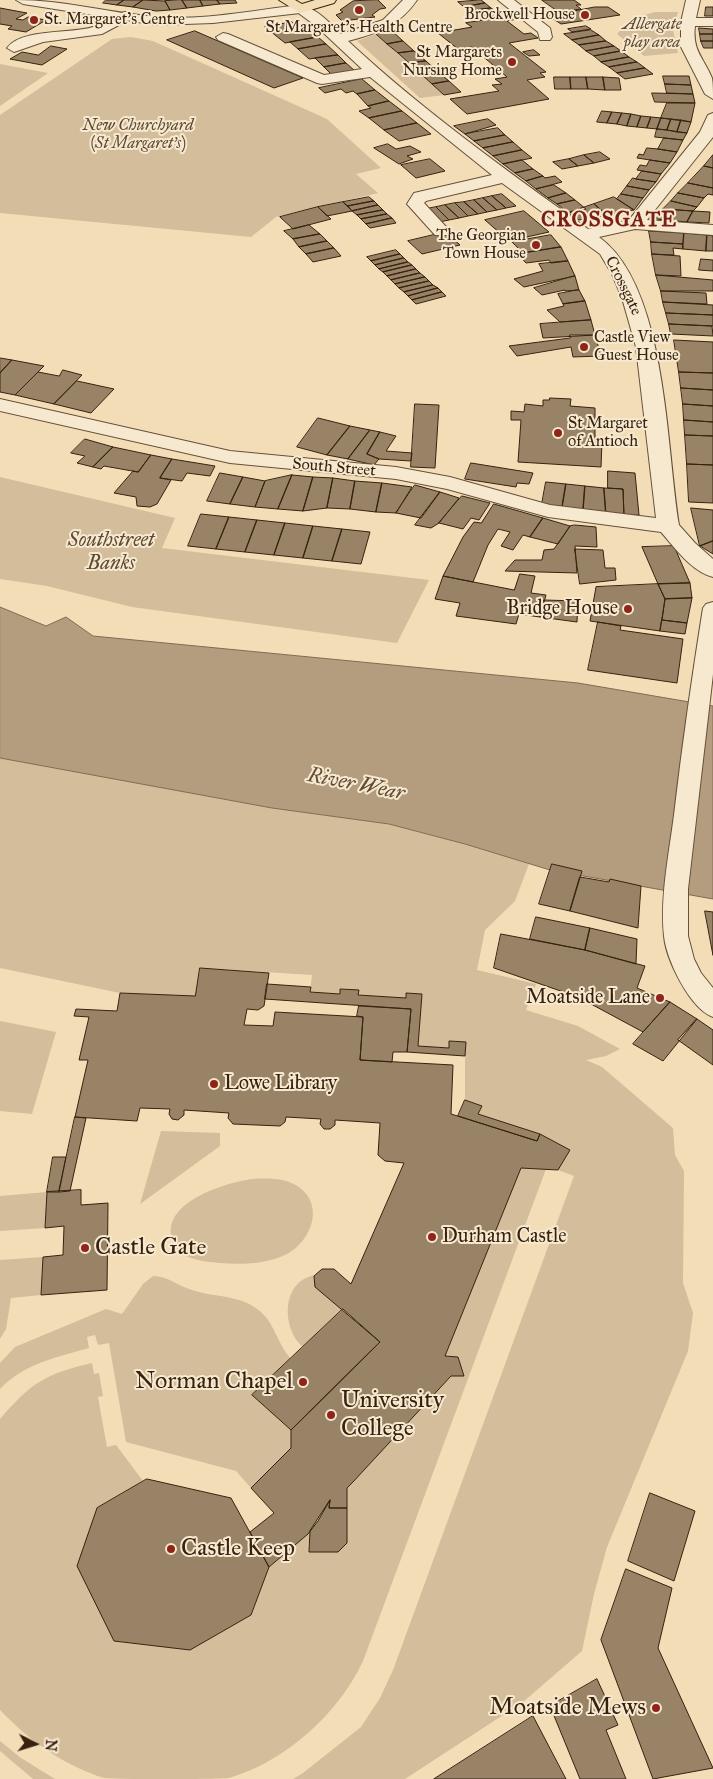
<!DOCTYPE html>
<html>
<head>
<meta charset="utf-8">
<style>
	body { margin:0 }
	#map { position:relative; width:713px; height:1779px; overflow:hidden; background:#f3ddb7; font-family:"IM FELL Great Primer",serif }
	canvas { display:block }
	.north { position:absolute; left:10px; top:1719px; width:50px; height:50px; -webkit-text-stroke:4px #f7e9d0; paint-order:stroke; rotate:95deg; font-size:14px; font-weight:700; line-height:20px; text-align:center; color:#36220f }
	.north::after { content:''; display:block; margin:auto; width:18px; height:22px; background:#36220f; clip-path:polygon(50% 0,100% 100%,50% 72%,0 100%) }
</style>
</head>
<body>
<div id="map">
<canvas width="713" height="1779"></canvas>
<div class="north">N</div>
</div>
<script>
const context = document.querySelector('canvas').getContext('2d');
context.lineJoin = 'round';
function paint(path, color) { context.fillStyle = color; context.fill(path, 'evenodd'); }
function trace(path, color, width, dash) { context.strokeStyle = color; context.lineWidth = width; context.lineCap = dash ? 'butt' : 'round'; context.setLineDash(dash || []); context.stroke(path); }
function drawText(font, color, halo, rows, align = 'center') {
  context.font = font + ' "IM FELL Great Primer",serif'; context.lineWidth = 4; context.setLineDash([]); context.textBaseline = 'middle'; context.strokeStyle = halo; context.fillStyle = color; for (const [text, x, y, turn = 0] of rows) {
    context.save(); context.translate(x, y); context.rotate((+turn || 0) * Math.PI / 180); context.textAlign = isNaN(turn) ? turn : align; if (halo) context.strokeText(text, 0, 0); context.fillText(text, 0, 0); context.restore();
  }
}
const green = new Path2D(`
	M655,12h23l-5,18 5,23 -34,3 -27,-22 13,-15z
	M376,34l68,61 -24,3 -63,-57z
	M131,37l22,4 174,78 54,49 -25,6 22,19 -102,24 -25,20 -251,-24v-98l112,-76z
	M0,64l48,9 -48,33z
	M0,477l175,41 -13,30 267,32 -32,63 -265,-36 -85,-21 -47,-7z
	M0,758l272,50 117,16 76,20 64,20 -14,37 -30,29 -8,40 59,14 -10,26 52,16 42,23 -14,7 -20,4 16,7 71,61 2,27 9,16 -1,112 10,30 -5,38 -81,196 -13,47 -12,57 -59,51 -118,77h-112l10,-6 58,-46 19,-29 13,-28 181,-494 -16,-6 12,-20 -30,-16 -62,-20 4,-8 -17,-6v-58l-15,-1 -1,7 -31,-2 4,-52 -15,-1 -1,5 -48,-3 1,-4 -19,-2v5l-30,-2 2,-17 -112,-7 -5,28 -75,-3 -120,-25z
	M0,1021l56,11 -24,82 -32,-3z
	M161,1131l59,2v13l-80,58z
	M521,1168l25,1 -183,492c-24,52 -78,101 -134,117 -15,1 -51,1 -68,1 -16,0 -43,0 -57,-1 -41,-13 -74,-37 -104,-68v-291c31,-36 45,-45 92,-56l2,11 5,-1 4,23 -5,1 9,50 9,-2 27,36 -46,27 17,133 76,9 61,-35 18,-48 41,-36 -1,21h29l9,-9v-55l104,-112h13l-6,-19 -13,-1z
	M253,1179c16,-1 34,-1 47,9 25,19 10,54 -13,66 -20,10 -45,11 -67,9 -13,-1 -33,-3 -42,-13 -5,-5 -6,-11 -7,-17 -3,-33 57,-51 82,-54z
	M47,1192l-2,36 -45,3v-35z
	M43,1257l-2,38 -30,3 -5,31 -6,10v-79z
	M316,1275l-1,12 28,22 -40,38c-22,-19 -22,-67 13,-72z
	M153,1276c14,0 24,9 36,13 24,9 54,5 73,24 13,12 16,32 29,46l-39,36 39,35v18l-40,40 -15,-17 -110,-29 -17,-99 -11,2 -3,-10 -8,2 2,11c-34,10 -64,15 -89,41v-26l15,-16 91,-38 16,5 21,-30z
	M0,1741l21,17 34,21h-22l-33,-28z`);
const water = new Path2D(`
	M0,607l46,19 20,-9 27,19 485,47 135,23v193l-163,-29 -85,-26 -76,-20 -117,-16 -272,-50z`);
const building = new Path2D(`
	M106,0h18l-7,5 -14,-2z
	M124,0h19l-10,7 -16,-2z
	M143,0l22,1 5,9 -14,1 -23,-4z
	M182,0h18l3,6 -16,2z
	M182,0l5,8 -17,2 -5,-9z
	M200,0h17l3,4 -17,2z
	M217,0h18l2,3 -17,1z
	M378,0l8,8 -6,1 -8,6 3,2 -33,4 -6,-6 7,-3 -3,-2 13,-9z
	M481,0l4,3 -21,4 -6,-5z
	M542,0h32l7,5h-5l5,4 -22,3z
	M485,3l6,5 -22,3 -5,-4z
	M595,7h13l12,8 -59,9 -12,-8z
	M706,7h7v9h-8z
	M0,8l27,5 -11,6 7,1 5,-3 18,3 -20,12 -18,-3 4,-3 -12,-2z
	M491,8l6,4 -22,3 -6,-4z
	M497,12l6,5 -22,3 -6,-5z
	M512,16l5,3 -10,2 17,13 7,-1 7,5 -29,5 37,29 -6,1 5,4 -18,3 22,19 -82,15 -17,-15 49,-8 -7,-6 10,-1 -7,-5 12,-2 -35,-30 -14,2 -20,-16 34,-6 -6,-4z
	M292,22l6,4 5,-1 15,12 -33,6 -20,-16z
	M586,26l5,3 -19,3 -4,-3z
	M699,28l14,1v5h-13z
	M591,30l8,5 -27,5 -8,-6z
	M195,31l108,47 -29,10 -107,-48z
	M392,31l11,10 -16,3 -11,-10z
	M700,34h13v7h-12z
	M599,35l7,6 -27,4 -7,-5z
	M318,37l8,7 -28,5 -8,-7z
	M403,41l11,10 -16,2 -11,-9z
	M606,41l8,5 -28,5 -7,-6z
	M701,41h12v7h-9z
	M326,44l12,11 -29,4 -11,-10z
	M51,46l16,3 -25,16 -32,-6 12,-7 16,3z
	M614,46l7,5 -27,5 -8,-5z
	M534,50l6,5 -11,1 -6,-4z
	M414,51l12,10 -17,2 -11,-10z
	M621,51l8,6 -28,5 -7,-6z
	M338,55l8,8 -22,4 -9,-9z
	M629,57l8,5 -28,5 -8,-5z
	M426,61l11,10 -16,3 -12,-11z
	M637,62l8,6 -28,5 -8,-6z
	M346,63l9,8 -23,4 -8,-8z
	M645,68l8,6 -28,5 -8,-6z
	M437,71l12,10 -17,3 -11,-10z
	M663,76h26l2,9 -26,-1z
	M554,77h16l1,12h-16z
	M570,77h16l2,12h-17z
	M586,77h17l2,13 -17,-1z
	M603,77l16,1 2,12h-16z
	M362,79l13,11 -18,4 -4,-3 -7,2 -5,-4 -16,4 -6,-5z
	M449,81l12,11 -17,3 -12,-11z
	M665,84l26,1 2,9 -26,-1z
	M375,90l14,11 -21,5 -11,-12z
	M652,93l41,1 2,9 -40,-1z
	M389,101l13,10 -33,7 -10,-7 12,-3 -3,-2z
	M667,103h28l-4,19 -30,-4z
	M402,111l15,12 -33,7 -15,-12z
	M602,111l10,1 -5,11 -10,-1z
	M612,112l10,1 -5,11 -10,-1z
	M622,113l9,1 -4,12 -10,-2z
	M631,114l10,2 -4,11 -10,-1z
	M641,116l10,1 -4,11 -10,-1z
	M651,117l10,1 -4,11 -10,-1z
	M661,118l10,1 -4,11 -10,-1z
	M488,119l8,6 -31,9 -11,-8z
	M671,119l10,1 -4,12 -10,-2z
	M681,120l10,2 -4,11 -10,-1z
	M417,123l14,11 -32,7 -15,-11z
	M498,128l7,7 -31,6 -9,-7z
	M657,129l10,1 20,3 -4,7 -28,-3z
	M505,135l8,7 -30,6 -9,-7z
	M664,138l19,2 -6,12 -19,-3z
	M513,142l9,8 -29,6 -10,-8z
	M388,144l8,5 14,-3 11,6 -14,4 6,3 -14,5 -25,-16z
	M647,148l11,1 19,3 -7,11 -33,-5 2,-4 4,1z
	M522,150l10,8 -29,6 -10,-8z
	M600,152l10,7 -16,4 -10,-8z
	M584,155l10,8 -16,3 -9,-7z
	M713,155v13l-9,-2z
	M430,159l15,12 -29,7 -15,-13z
	M569,159l9,7 -16,3 -9,-7z
	M522,160l11,9 -18,4 -12,-9z
	M650,160l20,3 -9,11 -24,-4 3,-5 6,1z
	M704,166l9,2v20l-25,-5z
	M533,169l10,7 -17,5 -11,-8z
	M642,171l19,3 -5,8 -20,-3z
	M543,176l2,2 10,-2 7,6 -26,7 -10,-8z
	M633,178l3,1 20,3 -7,8 -22,-4z
	M688,183l25,5v7l-5,-1 -4,4 -26,-5z
	M554,185l12,8 -18,5 -12,-9z
	M627,186l22,4 -6,8 -22,-4z
	M566,193l9,7 -18,4 -9,-6z
	M678,193l26,5 -7,9 -26,-6z
	M502,194l14,12 -10,2 -14,-12z
	M621,194l22,4 -9,12 -17,-11z
	M492,196l14,12 -9,2 -14,-12z
	M369,197l5,4 -26,5 -5,-4z
	M614,197l3,2 17,11 -27,5 -13,-11z
	M483,198l14,12 -10,2 -13,-12z
	M474,200l13,12 -9,2 -14,-12z
	M575,200l11,9 -18,4 -11,-9z
	M374,201l4,4 -26,6 -4,-5z
	M671,201l26,6 -4,4 -30,-2z
	M343,202l9,9 -25,5 -9,-9z
	M464,202l14,12 -10,2 -13,-13z
	M455,203l13,13 -9,2 -14,-13z
	M594,204l13,11 -28,5 -11,-7z
	M378,205l5,5 -26,5 -5,-4z
	M445,205l14,13 -10,2 -13,-13z
	M318,207l13,12 -38,10 -13,-12z
	M436,207l13,13 -10,2 -13,-13z
	M663,209l30,2 -6,11 -31,-3z
	M383,210l4,4 -26,5 -4,-4z
	M524,211l25,21 -40,9 -24,-21z
	M693,211l17,1 -1,11 -22,-1z
	M387,214l5,4 -26,6 -5,-5z
	M392,218l4,5 -26,5 -4,-4z
	M309,225l11,9 -27,5 -9,-8z
	M649,231l35,2 -1,11 -32,-2z
	M446,232l14,13 -38,9 -14,-13z
	M684,233l23,2 -1,16 -23,-2z
	M320,234l7,7 -28,6 -6,-8z
	M551,235l10,12 -38,6 -11,-11z
	M707,235l6,1v15h-7z
	M327,241l7,7 -28,6 -7,-7z
	M651,242l32,2v5l-10,-1 1,7 -22,-1z
	M561,247l7,14 -17,2 -2,-3 -23,3 -8,-9z
	M334,248l7,8 -28,6 -7,-8z
	M396,250l4,4 -29,7 -4,-4z
	M400,254l4,4 -29,7 -4,-4z
	M652,254l28,2 1,20 -25,-1z
	M404,258l4,4 -29,7 -4,-4z
	M701,259l12,1v11l-14,-1z
	M568,261l7,15 -51,11 -10,-8 29,-8 -4,-7z
	M408,262l4,3 -29,7 -4,-3z
	M412,265l4,4 -29,7 -4,-4z
	M416,269l4,4 -29,7 -4,-4z
	M420,273l5,4 -30,7 -4,-4z
	M656,275l57,5v11h-52z
	M575,276l4,14 -14,1v-1l-23,5 -8,-7z
	M425,277l4,4 -30,7 -4,-4z
	M429,281l4,4 -29,7 -5,-4z
	M433,285l5,3 -30,8 -4,-4z
	M438,288l4,4 -30,8 -4,-4z
	M579,290l6,11 -22,3 -5,-10z
	M661,291l45,2 1,11 -44,-2z
	M442,292l4,4 -30,8 -4,-4z
	M585,301l6,19 -31,2 -13,-12 17,-4 -1,-2z
	M663,302l50,3v10l-47,-2z
	M666,313l47,2v11l-44,-2z
	M591,320l4,15 -52,3 -3,-14z
	M669,324l43,2 1,10 -42,-2z
	M570,335h25l6,21 -28,1 -2,-10 -54,9 -8,-10 61,-8z
	M674,340l39,2v31l-34,-1z
	M0,358l12,2 -12,13z
	M12,360l32,6 -29,29 -15,-3v-19z
	M63,370l19,5 -28,29 -39,-9 23,-23 21,4z
	M679,372l34,1v17l-32,-2z
	M77,381l37,8 -23,24 -37,-9z
	M681,388l32,2v16l-30,-2z
	M550,398l21,1 -1,7 25,2v33h7l-1,26 -83,-5 3,-42h-10v-9l13,1 1,-8 18,2v-6h6z
	M415,404l24,1 -4,63 -24,-1z
	M683,404l30,2v16l-29,-2z
	M318,418l32,8 -23,29 -30,-8z
	M684,420l29,2v14l-28,-1z
	M350,426l20,4 -22,29 -21,-4z
	M370,430l10,2 -13,22 12,5 -5,6 -26,-6z
	M380,432l16,4 -10,15 26,2 -1,8 -32,-2 -12,-5z
	M685,435l28,1v29l-26,-1z
	M85,439l28,8 -20,20 -16,-4 8,-7 -14,-3z
	M113,447l38,8 -13,17 -34,-6 -3,3 -8,-2z
	M151,455l21,4 -12,19 11,2 -14,24 -7,3 -13,-1 -1,-9 -22,-4 19,-22 5,1z
	M172,459l43,7 -5,10 -23,-3 -5,8 -22,-3z
	M471,463l62,10 -4,11 -12,-1 -1,4 -51,-8z
	M687,464l26,1v38l-24,-1z
	M608,471l27,2 4,42 -15,1 -1,-27 -15,-1z
	M220,473l23,4 -13,27 -23,-3z
	M292,475l21,2 -10,34 -25,-2z
	M292,475l-14,34 -23,-2 10,-26z
	M243,477l22,4 -10,26 -25,-3z
	M313,477l20,1 -6,30 -24,3z
	M333,478l22,3 -5,28 -23,-1z
	M355,481l27,2 -6,29 -26,-3z
	M546,482l20,2 -4,24 -20,-4z
	M382,483l30,4 -16,26 -20,-1z
	M566,484l19,2 -2,26 -21,-4z
	M415,485l25,7 -19,26 -25,-5z
	M585,486l19,2 2,26 -23,-2z
	M604,488l19,1 1,27 -18,-2z
	M440,492l19,6 -20,25 -8,5 -16,-3z
	M462,496l28,7 -11,17 -8,-2 -8,11 -24,-6z
	M494,504l49,14 -13,19 -7,-2 -10,15 -12,-4 9,-14 -12,-3 -10,16 -15,37 -30,-6 20,-39 11,-15 7,1z
	M691,508l22,2v31l-13,5z
	M201,514l28,3 -13,32 -28,-3z
	M229,517l28,3 -12,32 -29,-3z
	M543,518l27,8 -12,18 -28,-7z
	M257,520l28,3 -11,32 -29,-3z
	M285,523l28,3 -10,32 -29,-3z
	M575,525l21,2 1,20 -22,-1 2,27 -72,-2 10,-11h27l2,-10 10,-1 16,-23z
	M313,526l29,3 -10,32 -29,-3z
	M342,529l28,3 -9,32 -29,-3z
	M713,541v13l-13,-8z
	M674,546l16,37 -32,1 -16,-37z
	M575,549l28,1 2,18h10l1,12 -36,4z
	M520,574l15,2 -4,17 15,2 -6,22 -21,-3 -3,10 -60,-8 4,-13 -25,-4 8,-23 71,14z
	M690,583l2,15 -27,1 -7,-15z
	M658,584l7,15 -5,32 -70,-10 6,-34z
	M692,598l-5,25 -25,-3 3,-21z
	M544,600l34,1 -1,21 -37,-5z
	M662,620l25,3 -2,11 -25,-3z
	M598,622l23,4 -1,4 63,9 -6,44 -89,-13z
	M552,864l30,7 -12,40 -31,-7z
	M580,877l29,5 1,-3 31,7 -3,42 -68,-17z
	M705,911l8,1v43z
	M536,917l54,11 -5,22 -55,-11z
	M590,928l47,11 -1,25 -51,-14z
	M501,934l84,16 60,16 -8,22 33,14 -27,30 -65,-35 -84,-29z
	M200,968l69,5 -5,33 -6,4 -11,-1 -3,16 29,1 2,-14 88,5 -3,43 93,5 -2,49 86,27 3,-7 30,16 -12,20 -37,-2 -76,188 13,1 6,19h-13l-99,107 -5,5v20h-18l1,-8 -12,21 -10,13 -39,33 -19,-35 24,-19 -23,-25 40,-40v-18l89,-88 -65,-55 -1,-11 8,-7h12l17,15 53,-121 -19,-2 -7,-6 2,-32 -45,-3v5l-5,4h-6l-4,-5 1,-5 -35,-2 -1,5 -5,4 -47,-2 -5,-6 1,-5 -45,-3v5l-6,5 -6,-1 -3,-5 1,-5 -30,-1 -3,13 -62,-4 13,-57h-9l10,-43 -15,-1 2,-7 41,2 3,-18 75,3z
	M267,984l44,3 -1,5 30,2v-5l19,1 -1,5 48,3v-5l16,1 -4,52 31,2v-7l17,1 -1,14 -58,-4 4,-43 -146,-10z
	M670,1002l27,17 -34,42 -30,-17z
	M359,1006l52,3 -4,43h-14l-1,10 -32,-2 3,-43 -6,-1z
	M697,1019l16,11v35l-35,-25z
	M465,1100l17,6 -4,8 62,20 -3,7 -79,-25z
	M75,1117l11,1 -16,73 -11,1z
	M53,1157h13l-7,35h-12z
	M81,1190v15l27,-2 -1,87 -66,5 2,-38 20,-2 1,-29 -19,2 2,-36z
	M343,1309l37,33 -89,88 -39,-35z
	M147,1479l84,19 38,69 -18,48 -61,35 -76,-9 -37,-75 20,-58z
	M650,1493l45,18 -21,70 -46,-20z
	M330,1500l-1,8h18v35l-9,9h-29l1,-21z
	M626,1569l46,19 -14,60 55,120 -60,11 -52,-139z
	M597,1679l21,46 -12,5 20,49h-46l-30,-73z
	M533,1716l33,63h-132z`);
const pedestrian = new Path2D(`
	M713,602v72l-25,215v47l6,23 7,14 12,15v29c-23,-8 -47,-58 -49,-81 -4,-40 5,-82 10,-121 8,-69 18,-138 29,-207l3,-4z`);
const minor = new Path2D(`
	M403,0h14c-18,26 -39,33 -69,41 74,69 158,129 240,188l41,-9 71,-88 8,-17 5,-2v24l-66,83 66,5v10l-78,-6 -36,8c68,49 67,210 80,288l16,18 18,16v18c-21,-5 -38,-29 -52,-45l-113,-15 -101,-28 -51,-10 -166,-16 -230,-52v-12l230,52 166,16 54,10 100,28 106,13 -20,-171 -14,-49 -10,-24 -12,-20 -98,-71 -76,18 -2,2 26,28 -3,4h-12l-28,-31 7,-11 78,-18 -122,-98 -48,7 -5,-1 -99,-43 -2,-3 7,-4 5,1 96,41 38,-6 -46,-43 -23,-17 2,-3c16,-4 36,18 46,28l42,-14z
	M498,0h16l36,28 2,9 -2,3h-10l-2,-8z
	M686,0h14l-4,18h17v8h-18c-3,25 9,32 17,52 1,6 1,14 1,21l-8,-5 -24,-47v-25z
	M125,12l5,1 2,3 -2,3 -28,15 -59,8 -29,10 -7,-4c14,-20 65,-14 86,-21 12,-3 21,-12 32,-15z`);
const tertiary = new Path2D(`
	M16,0c48,0 93,13 140,17 46,4 98,-7 144,-12l7,4 -7,4 -87,10 -56,2 -134,-21z`);
const trunk = new Path2D(`
	M279,0h16l7,4 13,-4h21l-2,3 -34,10z`);
const markers = [
	[359,10,5,"#8f2418"],
	[585,15,5,"#8f2418"],
	[34,20,5,"#8f2418"],
	[512,62,5,"#8f2418"],
	[536,245,5,"#8f2418"],
	[584,347,5,"#8f2418"],
	[558,433,5,"#8f2418"],
	[628,609,5,"#8f2418"],
	[660,998,5,"#8f2418"],
	[214,1084,5,"#8f2418"],
	[432,1237,5,"#8f2418"],
	[85,1248,5,"#8f2418"],
	[303,1382,5,"#8f2418"],
	[331,1415,5,"#8f2418"],
	[171,1549,5,"#8f2418"],
	[656,1708,5,"#8f2418"]
];
const farPoinames = [
	["Brockwell House",575,15],
	["St. Margaret's Centre",44,20,"left"],
	["St Margaret's Health Centre",359,28,"center"],
	["St Margarets",502,53],
	["Nursing Home",502,71],
	["The Georgian",526,236],
	["Town House",526,254],
	["Castle View",594,338,"left"],
	["Guest House",594,356,"left"],
	["St Margaret",568,424,"left"],
	["of Antioch",568,442,"left"]
];
const farParknames = [
	["Allergate",652,25],
	["play area",652,43],
	["New Churchyard",138,126],
	["(St Margaret's)",138,144]
];
const farStreetnames = [
	["Crossgate",623,286,64],
	["South Street",334,468,5]
];
const parkNames = [
	["Southstreet",111,541],
	["Banks",111,564]
];
const poiNames = [
	["Bridge House",618,609],
	["Moatside Lane",650,998],
	["Lowe Library",224,1084,"left"],
	["Durham Castle",442,1237,"left"]
];
const farDistrictnames = [
	["CROSSGATE",609,221]
];
const waterNames = [
	["River Wear",356,785,11]
];
const nearPoinames = [
	["Castle Gate",95,1248],
	["Norman Chapel",293,1382,"right"],
	["University",341,1401],
	["College",341,1429],
	["Castle Keep",181,1549],
	["Moatside Mews",646,1708,"right"]
];
paint(green, '#d3bd9a');
paint(water, '#b39d7e');
trace(water, '#816c52', 1);
paint(building, '#988366');
trace(building, '#36220f', 1);
trace(pedestrian, '#655139', 2);
trace(minor, '#655139', 2);
trace(tertiary, '#655139', 2);
trace(trunk, '#36220f', 2);
paint(pedestrian, '#f7e9d0');
paint(minor, '#f7e9d0');
paint(tertiary, '#f7e9d0');
paint(trunk, '#f3ddb7');
for (const [x, y, r, color] of markers) { const dot = new Path2D(); dot.arc(x, y, r, 0, 2 * Math.PI); context.fillStyle = color; context.fill(dot); trace(dot, '#f7e9d0', 2); }
drawText('16px', '#36220f', '#f7e9d0', farPoinames, 'right');
drawText('italic 16px', '#5d4932', '#f7e9d0', farParknames);
drawText('16px', '#36220f', '#f7e9d0', farStreetnames);
drawText('italic 20px', '#5d4932', '#f7e9d0', parkNames);
drawText('20px', '#36220f', '#f7e9d0', poiNames, 'right');
context.letterSpacing = '1px';
drawText('bold 21px', '#7a1f14', '#f7e9d0', farDistrictnames);
context.letterSpacing = '0px';
drawText('italic 21px', '#624d36', '#f7e9d0', waterNames);
drawText('24px', '#36220f', '#f7e9d0', nearPoinames, 'left');
</script>
</body>
</html>
